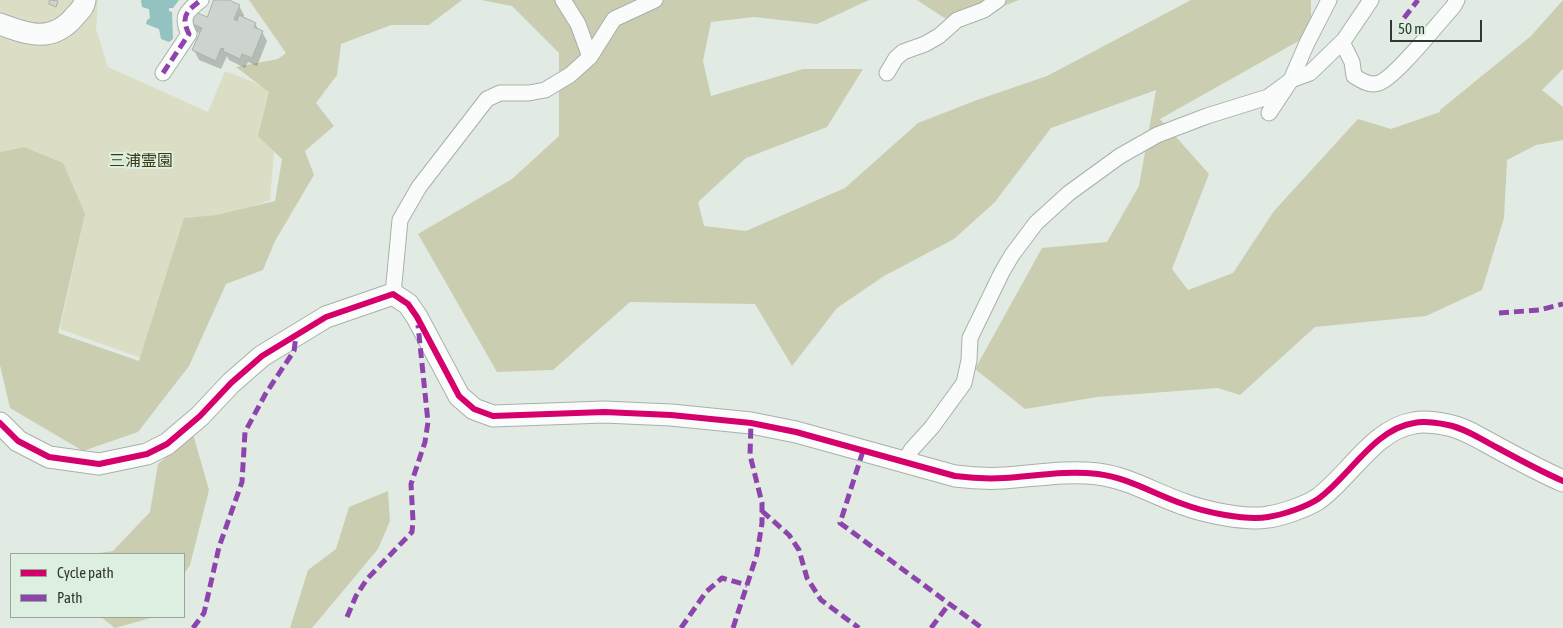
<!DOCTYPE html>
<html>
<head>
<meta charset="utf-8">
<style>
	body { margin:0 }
	#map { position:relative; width:1563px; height:628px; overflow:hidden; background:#e1ebe3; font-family:"Asap Condensed",sans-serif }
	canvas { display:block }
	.legend { position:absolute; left:10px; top:553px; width:175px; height:65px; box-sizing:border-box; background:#ddefe0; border:1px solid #98a69a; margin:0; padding:6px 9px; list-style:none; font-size:15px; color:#313832 }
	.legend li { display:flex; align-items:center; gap:10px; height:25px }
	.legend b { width:25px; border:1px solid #98a69a }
	.scale { position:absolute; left:1390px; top:20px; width:92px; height:22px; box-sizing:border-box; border:2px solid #313832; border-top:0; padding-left:6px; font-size:15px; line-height:18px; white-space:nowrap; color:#313832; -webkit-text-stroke:4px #ddefe0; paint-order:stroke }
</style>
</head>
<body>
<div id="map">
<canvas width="1563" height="628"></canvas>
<ul class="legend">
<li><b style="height:6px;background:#d6006c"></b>Cycle path</li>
<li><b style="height:6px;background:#8e44ad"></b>Path</li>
</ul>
<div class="scale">50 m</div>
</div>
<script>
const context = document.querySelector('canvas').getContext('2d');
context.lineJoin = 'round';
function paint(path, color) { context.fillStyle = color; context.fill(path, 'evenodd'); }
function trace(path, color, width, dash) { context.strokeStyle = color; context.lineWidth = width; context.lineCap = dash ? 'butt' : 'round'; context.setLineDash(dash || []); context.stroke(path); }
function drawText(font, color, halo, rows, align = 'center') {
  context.font = font + ' "Asap Condensed","Noto Sans JP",sans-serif'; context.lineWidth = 4; context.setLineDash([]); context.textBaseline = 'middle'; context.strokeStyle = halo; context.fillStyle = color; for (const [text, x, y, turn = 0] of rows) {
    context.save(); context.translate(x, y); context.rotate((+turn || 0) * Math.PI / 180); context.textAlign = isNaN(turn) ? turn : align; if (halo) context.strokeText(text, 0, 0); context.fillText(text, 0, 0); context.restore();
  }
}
const green = new Path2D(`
	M0,0h98l-2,29 12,38 100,45 17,-41 54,21 -9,108 -41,16 -88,142 -81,-29 25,-115 -61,-67 -24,5z`);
const forest = new Path2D(`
	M249,0h213l-33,25h-38l-50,19 -4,31 -21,28 18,23 -29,25 9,24 -39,66 -12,29 -37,14 -37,82 -51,66 -55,19 -73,-43 -10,-43v-213l24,-5 39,16 22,51 -27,119 81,28 45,-143 33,-3 58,-14 7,-42 -24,-23 11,-44 -33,-25 42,-8 8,-6z
	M481,0h388l-52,24 -63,-7 -43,5 -8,39 8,35 92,-27h60l-36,58 -81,31 -48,44 6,24 42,5 99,-43 73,-65 59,-23 70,-24 144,-76h120v34l-151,85 49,55 -37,95 16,21 45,-17 41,-62 84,-92 33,10 49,-17v-2l91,-74 32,-36v69l-21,21 21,17v33l-27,5 -29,15 -3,58 -22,72 -56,26 -111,11 -75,68 -22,-7 -121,9 -72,12 -50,-40 67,-121 65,-6 32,-56 17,-96 -105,38 -56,74 -41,37 -70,37 -47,32 -45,58 -37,-62 -125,-2 -77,68 -56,2 -79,-138 94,-55 47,-43v-83l-47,-47z
	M917,0h102l-64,25z
	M193,434l16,56 -19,75 -6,9v-20h-91l20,-3 37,-39 8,-48z
	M388,491l2,30 -12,28 -66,79h-22l18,-58 28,-21 13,-42z
	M101,617h53l-39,11z`);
const water = new Path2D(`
	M141,0h38l-6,8h-4v3l3,1 1,27 -4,3 -8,-3 -2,-10 -13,-5 1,-4 3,-2 -1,-9 -7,-2z`);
const shadow = new Path2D(`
	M216,0h9l14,6 5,9 -1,3 12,6 4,6 3,2 5,9 -10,25 -9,-4 -3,6 -16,-8 -2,-4 -6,13 -22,-9 -5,-10 7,-16 -6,-3 -6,-9 19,-3z`);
const building = new Path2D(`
	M50,0l8,1 -2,6 -7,-3z
	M214,0h15l11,5 -6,14 3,2 2,-6 17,8 -2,4 9,4 -11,27 -10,-4 -2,5 -17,-8 1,-2 -3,-1 -5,13 -24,-11 10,-22 -14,-6 5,-11 14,6z`);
const street = new Path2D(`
	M563,0l15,24 12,33
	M1342,42l10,20 2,14c8,5 16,10 25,7 17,-6 59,-60 74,-76l4,-7
	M163,73l26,-39c-9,-18 -2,-23 12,-34
	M887,73l9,-15 7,-6 22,-8 14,-8 18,-16 27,-10 14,-10
	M1269,113l22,-33 16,-37 22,-43
	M393,294l7,-74 19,-33 68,-88 13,-6h29l16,-3 25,-15 20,-18 24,-38 41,-19
	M904,462l8,-13 20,-22 32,-44 5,-23 1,-22 32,-66 10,-17 24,-32 33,-30 51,-37 37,-21 50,-19 61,-19 23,-17 19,-7 34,-33 27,-40`);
const secondary = new Path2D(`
	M0,24c29,11 53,19 75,-8 5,-5 9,-9 10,-16
	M0,423l18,18 31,16 50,7 48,-10 20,-10 33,-28 31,-33 31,-27 64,-39 67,-23 15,10 9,13 42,79 15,13 19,7 111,-4 67,3 80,8 45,9 159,44c16,2 32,3 49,2 31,-2 62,-8 94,-4 31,4 56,20 85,30 21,8 63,17 85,13 14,-2 38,-10 50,-18 31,-22 56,-70 96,-76 9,-2 24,0 34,2 16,3 33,14 48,22 22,12 44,24 67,34`);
const quiet = new Path2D(`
	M1404,18l14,-18
	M163,73l26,-39c-9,-18 -2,-23 12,-34
	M1499,313l40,-3 24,-6
	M863,451l-23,72 142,105
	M762,511l27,24 10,15 8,28 14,22 38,28
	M347,617l9,-21 11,-17 45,-47 1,-11 -2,-37 14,-42 3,-20 -10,-97
	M193,628l11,-15 15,-66 23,-65 3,-50 21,-39 28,-42 2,-15
	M681,628l25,-36 16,-14 25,7
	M733,628l24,-74 5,-31v-20l-12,-48 1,-32
	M931,628l18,-24`);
const cycleway = new Path2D(`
	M0,423l18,18 31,16 50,7 48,-10 20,-10 33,-28 31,-33 31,-27 64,-39 67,-23 15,10 9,13 42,79 15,13 19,7 111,-4 67,3 80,8 45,9 159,44c16,2 32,3 49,2 31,-2 62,-8 94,-4 31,4 56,20 85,30 21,8 63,17 85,13 14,-2 38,-10 50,-18 31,-22 56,-70 96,-76 9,-2 24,0 34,2 16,3 33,14 48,22 22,12 44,24 67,34`);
const parkNames = [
	["三浦霊園",141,161]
];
paint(green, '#dbdec4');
paint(forest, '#cacdb0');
paint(water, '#94c2c0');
paint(shadow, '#0003');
paint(building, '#cdd4ce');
trace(building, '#abb1aa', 1);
trace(street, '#a8b0aa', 17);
trace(secondary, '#a8b0aa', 23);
trace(street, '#fafcfb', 15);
trace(secondary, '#fafcfb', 21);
trace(quiet, '#8e44ad', 5, [10, 5]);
trace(cycleway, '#d6006c', 6);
drawText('16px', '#3c3913', '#ddefe0', parkNames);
</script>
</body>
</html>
